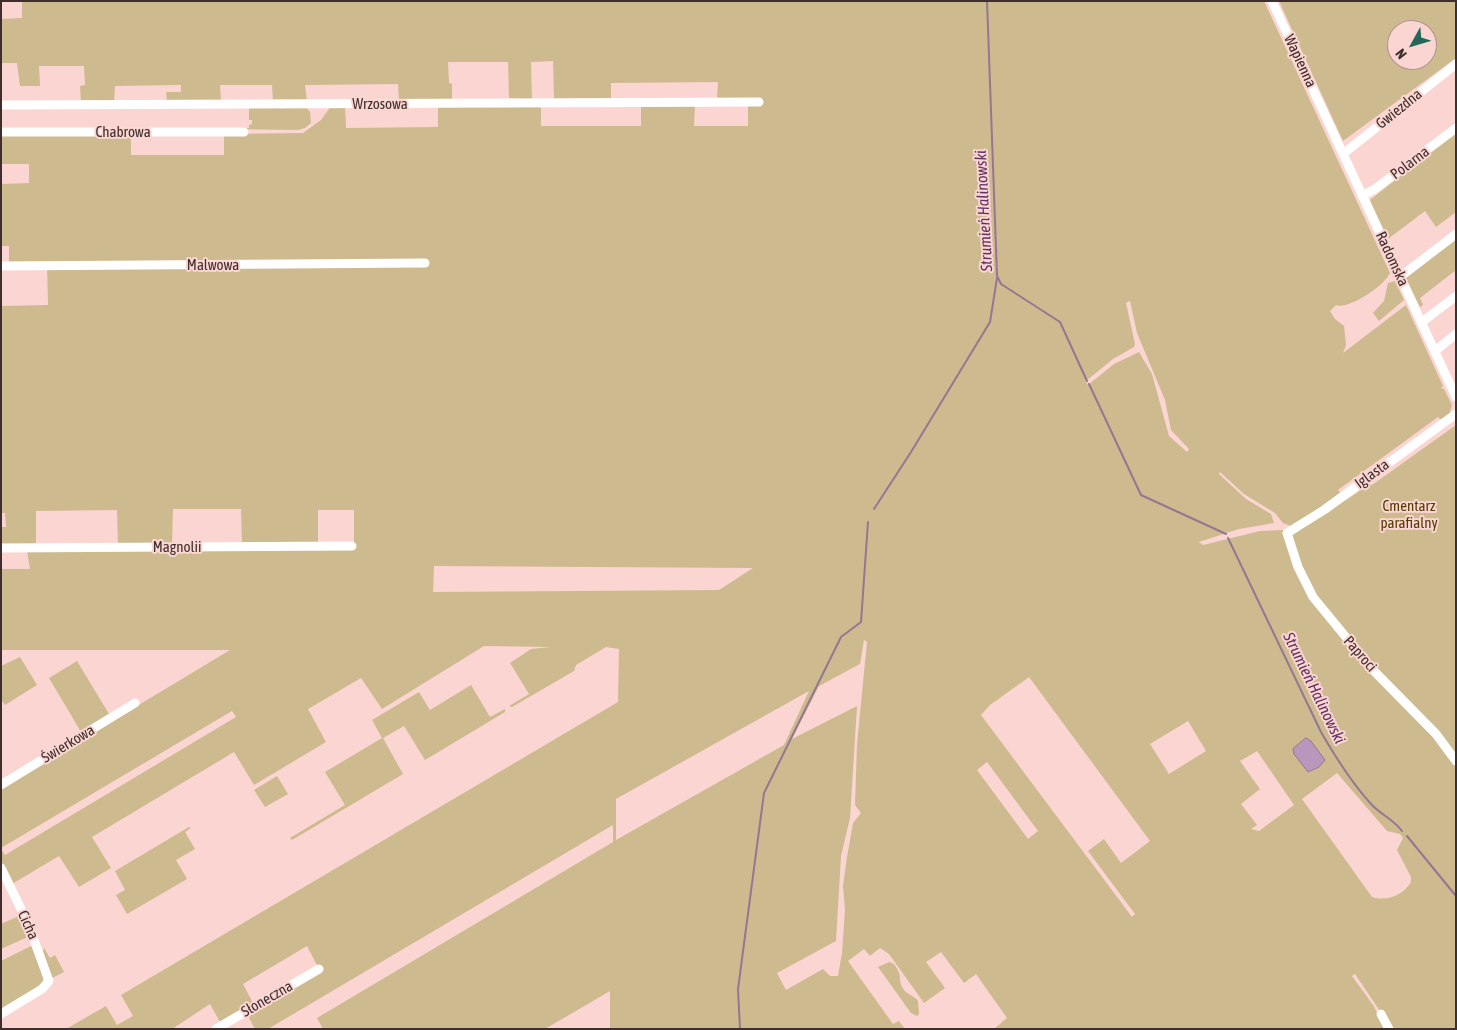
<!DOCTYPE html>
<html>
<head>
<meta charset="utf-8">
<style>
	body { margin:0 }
	#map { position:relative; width:1457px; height:1030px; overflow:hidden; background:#fbd5d1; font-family:"Asap Condensed",sans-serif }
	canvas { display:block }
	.frame { position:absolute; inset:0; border:2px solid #3e2f2e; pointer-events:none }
	.north { position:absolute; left:1387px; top:20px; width:50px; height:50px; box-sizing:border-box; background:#fbd5d1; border:1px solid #af9390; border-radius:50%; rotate:231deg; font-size:14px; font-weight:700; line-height:20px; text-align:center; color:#3e2f2e }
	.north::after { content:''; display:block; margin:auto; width:18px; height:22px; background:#246758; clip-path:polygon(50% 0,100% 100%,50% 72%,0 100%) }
</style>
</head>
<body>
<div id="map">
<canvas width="1457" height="1030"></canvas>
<div class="frame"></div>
<div class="north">N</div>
</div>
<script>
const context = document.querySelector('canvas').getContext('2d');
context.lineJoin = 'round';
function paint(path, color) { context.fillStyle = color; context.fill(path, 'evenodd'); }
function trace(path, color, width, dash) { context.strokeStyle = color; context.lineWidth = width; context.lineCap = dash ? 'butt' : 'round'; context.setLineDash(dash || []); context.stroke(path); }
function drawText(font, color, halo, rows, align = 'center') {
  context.font = font + ' "Asap Condensed",sans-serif'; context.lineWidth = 4; context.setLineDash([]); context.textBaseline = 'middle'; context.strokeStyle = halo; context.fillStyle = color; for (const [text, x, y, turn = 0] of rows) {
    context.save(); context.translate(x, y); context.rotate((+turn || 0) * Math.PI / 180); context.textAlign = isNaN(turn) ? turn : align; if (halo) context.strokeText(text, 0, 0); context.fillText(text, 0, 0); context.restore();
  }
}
const green = new Path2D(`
	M22,1h1242l126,272c-5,12 -41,37 -54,32l-6,6 5,8 9,7 2,19 -3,8 63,-48 37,81 -2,2 3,1 8,16 -2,7 2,2 -10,7 -4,-4 -100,73 3,4 -48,33 -10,-4 -8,-10 -31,-19 -24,-22 -1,2 27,25 25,15 3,9 -35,6 -40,13 4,3 57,-14 24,-1 23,64 54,65 45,49 2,-4 -93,-105 -9,-17 -14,-42 1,-5 51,-37 2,2 24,-16 2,1 84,-60v604h-64l-37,-55 -3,2 21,29 13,24h-392l13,-11 -31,-44 -12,9 -23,-31 -15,10 19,26 -21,15 -35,-49 -9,-6 -10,8 -6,-7 -16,12 45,63 6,-3 6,8h-295v-38l-65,38h-222l-6,-11 296,-176v-17l-345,204h-13l-8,-15 73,-43 -13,-25 -64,38 10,19 -33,19 -10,-18 -38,25h-106l40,-23 11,19 16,-9 -12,-21 497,-293 1,-53 -13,-2 -30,18 -2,6 -62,36 -3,-1 20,-12 -19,-31 21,-14 19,-2 -66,-1 -102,63 -21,-31 -53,31 18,33 -72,43 -20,-33 -142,85 19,31 -32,19 -20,-31 -47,28 -11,-22v-13l4,6 231,-138 -4,-6 -231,137v-60l229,-138h-229v-81h29l-3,-18 327,-2v-39h-36v35h-76l-1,-36h-68l-1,36h-54l-1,-35 -81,1v34l-35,1v-19h5l-1,-14h-4v-207l47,-1 -1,-42h-38v-17h-8v-62l28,-1v-19h-28v-30h61l2,2c23,-1 42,-2 67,-3v22h93v-21l79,-1 18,-13 10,-14 14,-1 1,23 92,-1v-22h103v21h100v-22l9,3 7,-2h38l-1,21h54v-20l12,-1v-5h-43l1,-18 -107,1v18l-60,-1 3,-2 -1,-37 -22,1 1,38 -23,-2 -1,-36h-60l1,21 3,1v15l9,1 -62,1 -1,-17 -91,1h-2l2,17h-34l-1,-17h-52l1,17h-25l-2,-2h-6l-2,2h-19l-1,-10h15v-7l-66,1 -1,17h-33l-1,-17 5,-1 -1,-19h-45l1,20h-20l-3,-23h-16v-44l21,-1zM1130,301l7,32 28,67 6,30 18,19 -2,3 -18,-16 -17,-62 -13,-22 -25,12 -26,21 -2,-4 27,-22 21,-12 1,-3 -9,-41zM434,566l319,2 -34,22 -286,2zM864,640l3,2 -10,102 -2,61 6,8 -8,10 -6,34 -4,29 2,24 -3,43 -4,23h-8l-7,-7 -37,21 -9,-17 59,-32 5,-85 9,-38 7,-112 -65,33 27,-53 41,-22zM1029,677l121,164 -29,22 -17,-24 -16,12 47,63 -3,3 -151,-202 9,-10zM809,691l-25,54 -168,95v-41zM1188,721l18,30 -37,23 -19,-30zM1257,751l37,54 -35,26 -8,-2 6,-4 -16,-21 19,-15 -20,-28zM987,762l51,69 -10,8 -51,-69zM1337,773l50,58 13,3 3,4 -6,12 14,27v5c-7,13 -25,20 -39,15l-70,-98z
	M1279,1h177v57l-113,83zM1397,30h30v30h-30z
	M249,106h30l4,3 3,-3h19l5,6 1,11 -6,5 -7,2 -73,-1 24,-1v-3l3,-1v-4h-3z
	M1456,132v80l-20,15 -11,-16 -37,28 -18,-39z
	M1456,237v33l-36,28 3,7 -3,2 -15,-31z
	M1395,281l9,19 -25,21 -6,-8 11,-12 4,-18z
	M20,657l17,28 -32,20 -4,-6v-33z
	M77,661l32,53 -28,18 -32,-54z
	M471,685l19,32 15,-8v3l-80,48 -21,-34 -21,12 20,36 -111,66 -2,-2 55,-33 -20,-33 57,-34 -10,-18 47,-28 11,18z
	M277,776l11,18 -23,13 -11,-17z
	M189,827l2,1 -6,4 10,17 -19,11 11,19 -60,35 -11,-19 9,-5 -10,-19z
	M21,915l9,21 -29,13v-25z
	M33,945l11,31 -2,9 -41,25v-49z
	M44,948l6,10 5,-3 9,17 -12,6 -9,-27z
	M889,962l5,2c9,12 4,15 8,23 4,8 12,8 16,14l1,13 -2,2 -6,-3 -33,-46z`);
const water = new Path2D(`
	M1306,738l5,3 14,19 -6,7 -11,5 -14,-18 -1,-5z`);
const stream = new Path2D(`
	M987,1l10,275 4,8 59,38 27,59
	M1089,384l52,111 85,39
	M874,509l37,-57 79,-130 7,-44
	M1228,538l93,194c15,26 31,52 52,74 9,9 21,14 29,25
	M1407,836l49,60
	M740,1029l-2,-40 26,-196 77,-156 20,-15 7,-100`);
const minor = new Path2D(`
	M1272,1l184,396
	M1,105l758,-3
	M1,132h243
	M1343,154l113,-90
	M1362,196l13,-7 81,-61
	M1,266l424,-3
	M1400,277l56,-43
	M1422,322l34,-26
	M1435,351l21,-17
	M1456,414l-132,96 -37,23 11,34 15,30 59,72 64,65 20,27
	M1,548l351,-2
	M1,785l134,-82
	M1,868l26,53 22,60 -7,8 -41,25
	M1381,1014l8,15
	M216,1029l103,-60`);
const streetNames = [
	["Wapienna",1300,61,65],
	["Wrzosowa",380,104],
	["Gwiezdna",1399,109,-39],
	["Chabrowa",123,132],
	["Polarna",1410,163,-37],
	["Radomska",1392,259,65],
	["Malwowa",213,265],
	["Iglasta",1372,474,-36],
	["Magnolii",177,547],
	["Paproci",1360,654,49],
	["Świerkowa",68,744,-31],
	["Cicha",28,925,66],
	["Słoneczna",267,999,-30]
];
const parkNames = [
	["Cmentarz",1409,506],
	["parafialny",1409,523]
];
const waterNames = [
	["Strumień Halinowski",984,211,-93],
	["Strumień Halinowski",1314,688,64]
];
paint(green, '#ceba8f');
paint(water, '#b996bb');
trace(water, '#947791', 1);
trace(stream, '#947791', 2);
trace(minor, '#fff', 9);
drawText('15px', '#3e2f2e', '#fbd5d1', streetNames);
drawText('15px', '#523c00', '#fbd5d1', parkNames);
drawText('italic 16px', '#5e3262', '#fbd5d1', waterNames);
</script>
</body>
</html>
